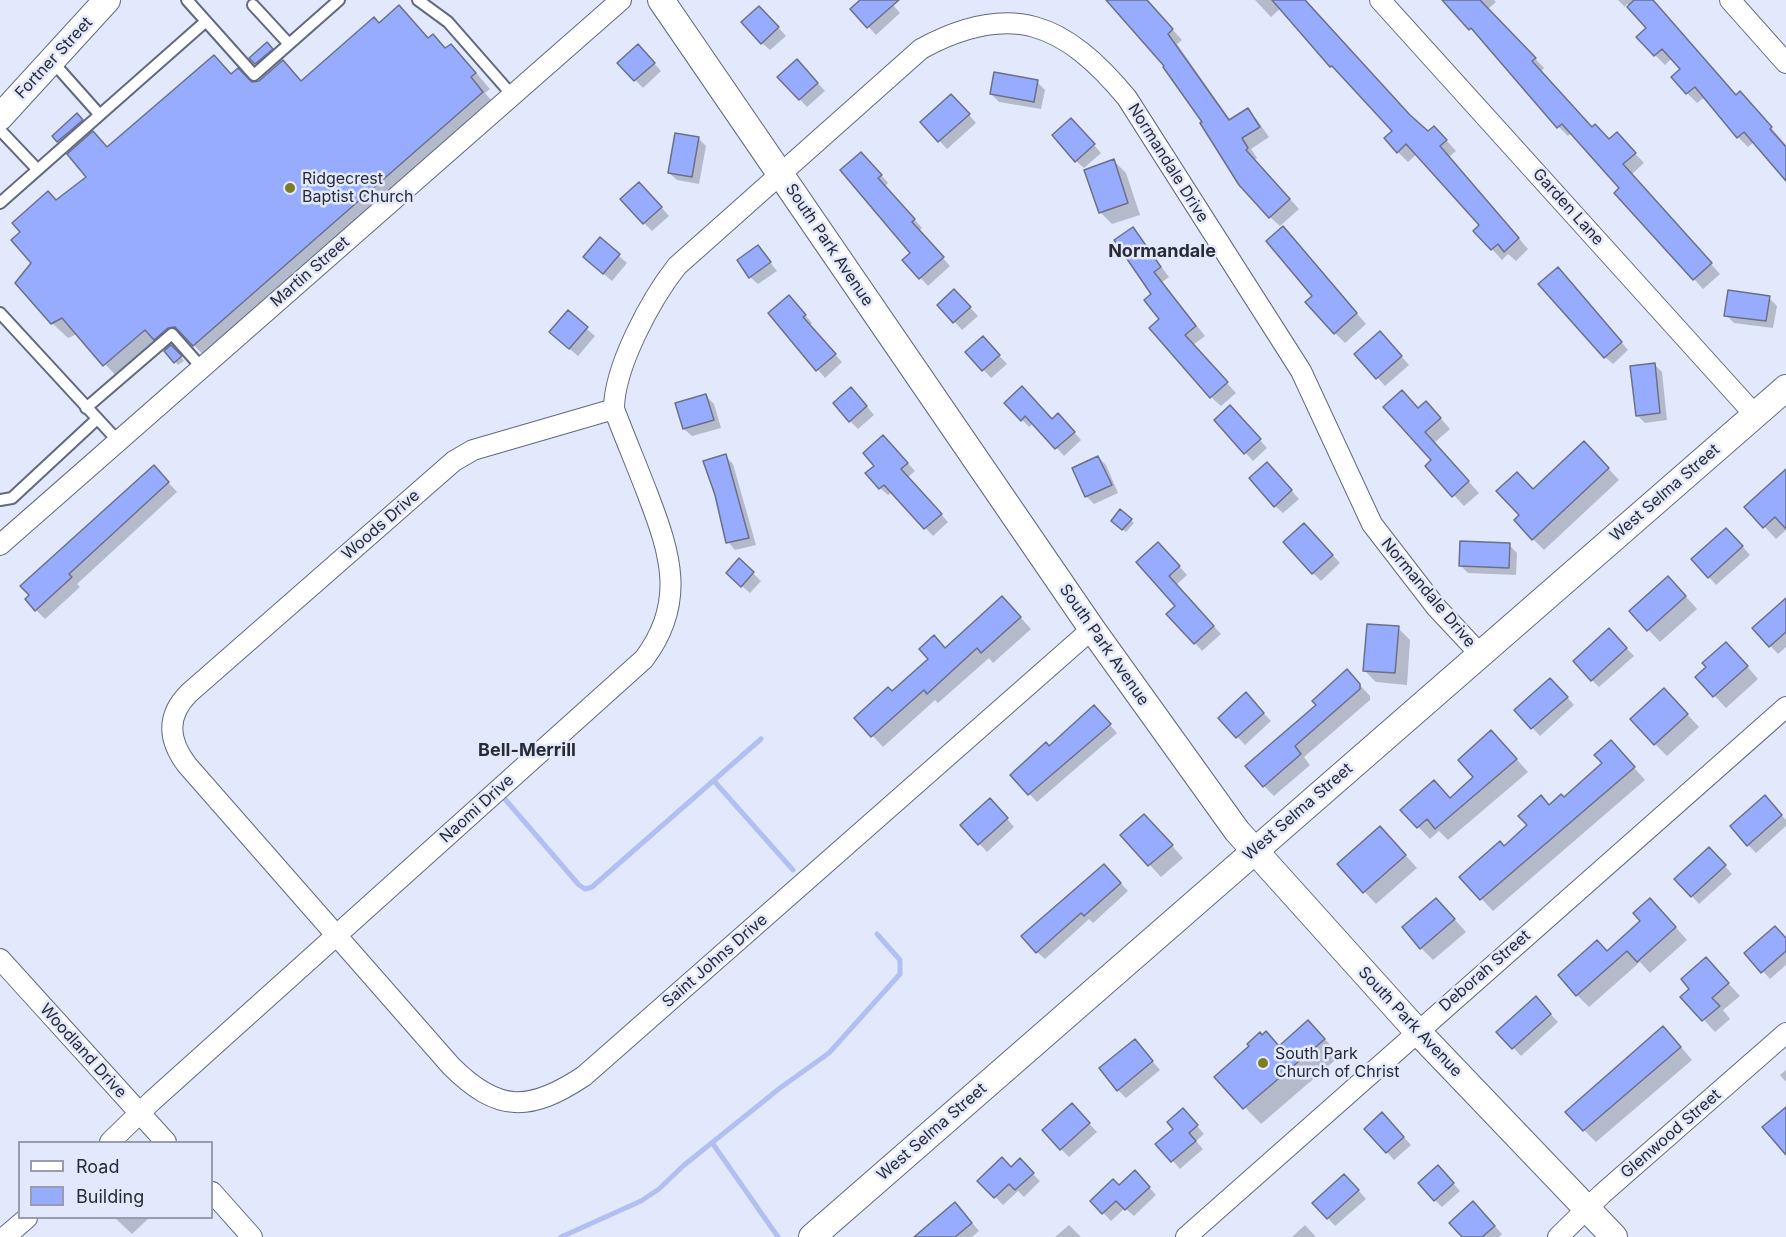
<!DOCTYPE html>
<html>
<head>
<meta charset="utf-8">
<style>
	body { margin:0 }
	#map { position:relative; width:1786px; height:1237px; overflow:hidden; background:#e3e9fd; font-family:Inter,sans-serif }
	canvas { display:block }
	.legend { position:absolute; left:18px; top:1141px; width:195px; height:78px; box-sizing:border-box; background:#e3e9fd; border:2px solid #989dad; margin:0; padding:8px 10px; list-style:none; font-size:18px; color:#282a34 }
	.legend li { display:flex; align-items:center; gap:12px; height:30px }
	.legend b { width:30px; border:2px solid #989dad }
</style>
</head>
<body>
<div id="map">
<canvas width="1786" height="1237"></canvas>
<ul class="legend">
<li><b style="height:8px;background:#fff"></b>Road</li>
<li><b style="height:16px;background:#98acff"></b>Building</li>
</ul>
</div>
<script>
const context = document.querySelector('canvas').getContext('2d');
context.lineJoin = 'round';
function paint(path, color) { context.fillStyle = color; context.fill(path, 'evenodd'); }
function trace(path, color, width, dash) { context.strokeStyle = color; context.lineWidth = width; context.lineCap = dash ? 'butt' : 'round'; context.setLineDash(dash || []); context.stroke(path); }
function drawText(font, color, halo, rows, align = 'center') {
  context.font = font + ' Inter,sans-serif'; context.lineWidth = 5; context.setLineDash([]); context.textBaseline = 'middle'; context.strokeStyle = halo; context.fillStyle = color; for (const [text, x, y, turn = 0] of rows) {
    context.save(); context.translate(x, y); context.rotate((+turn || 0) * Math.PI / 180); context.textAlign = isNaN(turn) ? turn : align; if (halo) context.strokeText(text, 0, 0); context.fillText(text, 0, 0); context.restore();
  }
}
const shadow = new Path2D(`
	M863,0h26l11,13 -24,22 -24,-26z
	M1108,0h38l36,40 -5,4 54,77 17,-11 9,10 12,17 -18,12 6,9 -3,2 45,49 -19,17 -10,-9 -103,-151z
	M1255,0h51l111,123 11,10 16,5 12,13 -7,6 79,92 -12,12 -8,-7 -6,6 -27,-29 6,-6 -64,-71 -9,8 -10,-10 -4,-20 -51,-57 -11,-9 -51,-58 -10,9z
	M1444,0h50l2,2 -8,7 56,59 -3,3 51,58 18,12 16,3 18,19 -13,12 89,99 -17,15 -87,-96 5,-5 -49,-56 -4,4 -10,-10 -28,-35z
	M1618,0h32l86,96 14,7 36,42v34l-32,-37 -6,5 -10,-10 -33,-40 -8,6 -10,-10 -14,-15 9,-9 -10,-11 -7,7 -10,-10 -7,-27 -21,-24 -2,3z
	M399,7l30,32 17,10 4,-3 16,15 24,28 -5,4 13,15 -289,253 -18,-19 -8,1 -8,7 9,11 -6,4 -18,-21 -40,36 -43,-46 -9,4 -16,-15 -19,-60 24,-62 31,-24 20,-29 124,-73 20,9 8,-2 22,-20 20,20z
	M767,15l19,21 -16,14 -8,-7z
	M267,44l8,9 -16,14 -8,-9z
	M646,54l15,17 -18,17 -24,-25z
	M805,69l20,22 -18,16 -28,-30z
	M1037,82l8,8 -4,19 -42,-7 -8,-8z
	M959,103l17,20 -29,26 -25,-27z
	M77,115l8,9 -23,21 -8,-9z
	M1079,128l22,25 -17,15 -8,-7z
	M698,138l8,8 -7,38 -22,-4 -8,-7z
	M869,161l19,22 -3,3 37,42 -3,3 31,35 -22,20 -24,-26 9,-7z
	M1114,161l12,12 14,42 -28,9 -12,-12z
	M647,191l22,25 -17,15 -8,-8z
	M1133,229l36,48 -7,5 43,54 -12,9 43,48 -15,13 -10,-9 -50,-77z
	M1293,238l73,86 -21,19 -10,-10 -21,-37z
	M600,239l27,24 -15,18 -19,-16z
	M758,247l19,24 -19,13 -8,-7z
	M1565,276l63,74 -15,14 -8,-7z
	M1769,298l8,8 -4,22 -39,-5 -8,-8z
	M962,299l16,17 -16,14 -23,-25z
	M796,305l16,18 -3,3 33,36 -17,16 -55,-65z
	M568,313l27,23 -17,20 -19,-16z
	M1387,340l22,25 -24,21 -29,-32z
	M990,346l17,18 -16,14 -24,-26z
	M1654,364l8,8 5,48 -22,3 -8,-8z
	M706,396l8,8 7,24 -29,8 -8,-7z
	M859,397l15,18 -16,14 -8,-8z
	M1006,403l46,17 14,3 15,17 -17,16 -30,-33 -5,4z
	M1385,407l51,6 14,16 -16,14 45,50 -15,13 -37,-40 6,-6z
	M1238,415l29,33 -14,13 -37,-41z
	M891,445l24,26 -7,6 40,45 -15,14 -41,-44 -4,3 -8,-7 -4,-22z
	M1595,454l24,26 -75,70 -11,-11 -12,-23 12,-26z
	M725,456l8,8 23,81 -21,5 -7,-8 -11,-47z
	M1098,457l8,8 12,28 -24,11 -8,-8z
	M154,467l23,25 -100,92 3,3 -35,32 -9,-9z
	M1786,471v59l-10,9 -30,-32z
	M1275,472l24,27 -16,14 -8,-7z
	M1131,520l3,3 -8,9 -10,-8z
	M1312,533l28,30 -19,18 -8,-8z
	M1734,537l16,18 -34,30 -7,-8z
	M1509,545l8,8 -1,22 -48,-2 -8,-8z
	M1166,552l21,23 -11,10 45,49 -19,17 -7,-8 -18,-37 -39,-44z
	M739,560l22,21 -11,12 -15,-13z
	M1680,590l17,19 -37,33 -29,-31z
	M1786,600v47l-8,7 -24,-25z
	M1013,609l18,20 -38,34 -4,-5 -51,45 -3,-3 -52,47 -27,-29 37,-25 53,-44z
	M1398,628l12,12 -3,45 -31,-3 -12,-12z
	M1617,638l17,18 -35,31 -7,-7z
	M1738,656l20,23 -32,29 -29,-31z
	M1357,682l13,14v4l-66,57 6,8 -36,31 -10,-10 54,-81z
	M1558,687l16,18 -34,31 -24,-26z
	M1253,702l18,19 -26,24 -25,-27z
	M1676,702l23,25 -32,29 -12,-12z
	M1101,715l16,18 -80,69 -25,-27z
	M1503,744l25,28 -80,68 -9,-9 -9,8 -28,-29 48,-11 25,-22z
	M1622,754l23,26 -152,131 -32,-34 43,-30 46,-40 14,-8z
	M1772,805l14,15v6l-30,27 -8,-8z
	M998,808l16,19 -27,25 -25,-27z
	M1156,828l27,30 -22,19 -39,-42z
	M1392,840l25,28 -41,36 -37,-40z
	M1717,857l15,17 -33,30 -7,-8z
	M1112,874l16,17 -35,32 -4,-4 -44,40 -8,-7z
	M1448,912l18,20 -33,28 -12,-12z
	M1662,912l25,28 -37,33 -10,-11 -51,45 -12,-12 30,-43z
	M1786,939v26l-16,14 -24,-26z
	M1717,971l23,25 -17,14 7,9 -15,13 -32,-35z
	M1543,1006l15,16 -37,34 -22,-24z
	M1324,1038l16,18 -79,68 -45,-47 63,-30z
	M1675,1040l17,20 -96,82 -12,-12z
	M1142,1049l18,21 -34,28 -8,-8z
	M1786,1070v12l-6,-7z
	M1079,1113l18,19 -28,25 -8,-8z
	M1190,1118l14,16 -8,7 7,8 -23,20 -22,-25z
	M1390,1122l21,23 -17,15 -7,-8z
	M1020,1161l20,20 -16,16 -6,-6 -15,14 -23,-24 31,-12z
	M1135,1172l21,23 -22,21 -9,-8 -14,13 -19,-20 27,-14z
	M1446,1175l14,16 -18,16 -7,-7z
	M1352,1183l14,16 -31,27 -21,-23z
	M1481,1211l21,23 -3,3h-35z
	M963,1212l16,19 -7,6h-49z
	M115,1218h34l-17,16z
	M1069,1225l12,12h-26z
	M1305,1225l11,12h-24z`);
const stream = new Path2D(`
	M714,781l79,89
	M504,798l75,87 6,4 7,-2 169,-148
	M713,1144l65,93
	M561,1237l80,-36 18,-12 24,-23 97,-78 49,-35 71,-79v-14l-23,-26`);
const building = new Path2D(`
	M860,0h39l-32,28 -17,-19z
	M1106,0h41l26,29 -5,5 61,86 19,-12 12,19 -18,11 6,10 -2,2 44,49 -21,19 -30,-33 -39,-62 2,-1 -39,-55 1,-1z
	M1272,0h33l105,115 18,16 6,-5 13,14 -7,6 79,92 -15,14 -6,-8 -7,6 -18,-19 6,-6 -73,-81 -9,9 -13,-15 8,-7 -60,-65 -2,1z
	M1442,0h38l56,58 -4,3 60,66 3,-3 14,15 8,-7 19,21 -13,11 89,99 -19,17 -79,-87 5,-5 -57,-64 -5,4 -86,-100 -2,2z
	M1634,0h19l83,95 4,-4 32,36 -2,2 16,18v34l-42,-49 -7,6 -42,-51 -9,7 -15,-17 9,-8 -18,-20 -8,7 -18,-19 10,-9 -19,-21z
	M399,5l29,33 5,-4 12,14 6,-4 25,29 -5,4 12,15 -290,254 -18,-19 -7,1 -14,12 -9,-10 -42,36 -41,-48 -11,6 -36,-41 16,-20 -20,-23 9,-8 -8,-9 36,-32 8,9 30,-23 -19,-23 26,-23 14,16 107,-92 17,19 7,-6 14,14 7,-1 24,-21 18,21 73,-64 5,6z
	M759,6l20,21 -18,17 -20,-22z
	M267,42l6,7 -18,15 -6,-6z
	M638,44l17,19 -21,18 -17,-18z
	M797,59l21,24 -19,17 -22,-23z
	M994,72l44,8 -4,22 -44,-8z
	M951,94l19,20 -32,28 -18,-20z
	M77,113l6,7 -26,22 -5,-6z
	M1071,118l24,26 -20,18 -23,-27z
	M675,133l24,4 -7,40 -24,-4z
	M861,152l21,23 -4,3 37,41 -3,3 32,35 -25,22 -17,-19 8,-7 -70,-83z
	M1114,159l14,44 -29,10 -15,-43z
	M639,182l23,25 -19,17 -23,-25z
	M1283,226l74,87 -23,21 -29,-32 7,-6 -46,-55z
	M1133,227l28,40 -7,5 42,54 -11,9 43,47 -18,16 -61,-70 10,-9 -15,-19 7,-6 -37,-54z
	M600,237l20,17 -17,20 -20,-17z
	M758,245l13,17 -22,16 -12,-18z
	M1558,267l64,75 -18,16 -66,-74z
	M954,289l17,18 -18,16 -16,-18z
	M1728,290l42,6 -4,25 -42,-5z
	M789,295l17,20 -3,2 33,37 -20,17 -48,-58z
	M568,310l20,17 -19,22 -20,-17z
	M1380,331l22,25 -26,23 -22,-25z
	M983,336l17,19 -18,16 -17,-19z
	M171,345l11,11 -8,7 -10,-12z
	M1655,363l5,50 -24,3 -6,-50z
	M1022,386l30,33 6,-6 17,19 -20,17 -30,-33 -4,5 -17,-18z
	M851,387l16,19 -18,16 -16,-19z
	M1402,390l16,18 8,-7 15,17 -16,14 44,49 -17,16 -27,-31 6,-6 -48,-53z
	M706,394l8,26 -31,9 -8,-26z
	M1230,405l31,34 -17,15 -30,-34z
	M883,435l25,28 -7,6 41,45 -18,15 -40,-44 -5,4 -14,-16 9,-7 -11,-13z
	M1584,441l25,27 -77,72 -18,-20 5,-5 -23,-24 21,-19 16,17z
	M726,454l23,84 -23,5 -11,-48 -12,-34z
	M1098,456l14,29 -27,12 -13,-29z
	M1267,462l25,28 -18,17 -25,-29z
	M154,465l15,17 -100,92 3,3 -37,34 -10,-12 4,-4 -9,-9z
	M1786,469v60l-11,-12 -12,11 -19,-21z
	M1120,509l12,10 -10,11 -11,-9z
	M1304,523l29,32 -21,19 -29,-32z
	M1726,528l17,18 -35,32 -17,-19z
	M1460,541l50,2 -1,25 -50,-2z
	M1158,542l22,24 -11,10 45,50 -20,18 -28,-30 9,-8 -39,-44z
	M739,558l15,14 -13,15 -15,-14z
	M1668,576l18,20 -39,35 -18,-20z
	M1002,596l19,21 -40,36 -4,-5 -50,46 -3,-4 -53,47 -17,-19 34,-31 4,4 36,-32 -9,-10 15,-14 11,13z
	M1786,598v34l-17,15 -17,-19z
	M1367,624l32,2 -4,47 -32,-2z
	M1609,628l18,20 -36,33 -18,-20z
	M1726,642l22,24 -35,31 -18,-20 11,-10 -4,-4z
	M1347,669l13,15v5l-65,57 6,8 -38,33 -18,-21 71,-61 -4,-4z
	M1550,678l18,19 -37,32 -17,-19z
	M1664,688l24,26 -34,31 -24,-26z
	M1246,692l18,21 -28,25 -18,-20z
	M1094,705l17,19 -83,71 -18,-20 36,-33 3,4z
	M1491,730l26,29 -82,70 -8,-10 -10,9 -17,-18 34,-30 16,18 23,-21 -15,-17z
	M1611,740l24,27 -155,133 -21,-23 41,-36 4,5 23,-21 -9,-9 23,-21 8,10 12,-11 3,3 38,-34 -8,-8z
	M1765,795l17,20 -35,31 -17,-20z
	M990,798l18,20 -30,27 -18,-20z
	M1144,814l29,31 -25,21 -28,-31z
	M1380,826l26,29 -43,38 -26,-29z
	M1709,847l17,18 -35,32 -17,-18z
	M1104,864l17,19 -37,33 -3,-3 -45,40 -15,-17z
	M1436,898l19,21 -35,30 -18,-22z
	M1650,898l26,29 -39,35 -10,-11 -51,45 -18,-21 39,-35 10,11 33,-30 -7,-8z
	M1775,926l11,12v13l-25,22 -17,-20z
	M1706,957l23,26 -17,15 8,8 -18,15 -22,-24 9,-8 -8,-10z
	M1536,996l15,18 -39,35 -16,-17z
	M1308,1020l17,19 -82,70 -29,-32 35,-31 -2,-2 13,-12 2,3 4,-4 13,15z
	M1663,1026l18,21 -98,84 -18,-19z
	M1135,1039l18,22 -36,30 -18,-23z
	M1072,1103l18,20 -30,27 -18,-20z
	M1786,1107v48l-24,-28z
	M1183,1108l15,17 -9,8 7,8 -25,21 -16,-18 18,-15 -6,-7z
	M1382,1112l22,25 -18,16 -22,-24z
	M1002,1157l9,10 9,-9 14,15 -19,17 -6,-6 -15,14 -17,-17z
	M1438,1165l16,18 -20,18 -16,-18z
	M1135,1170l15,17 -25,23 -9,-9 -14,13 -12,-13 23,-22 6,6z
	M1344,1174l15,16 -32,29 -15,-16z
	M1473,1201l22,25 -13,11h-20l-13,-14z
	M955,1202l17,21 -17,14h-41z`);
const service = new Path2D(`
	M187,0l67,75 85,-75
	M418,0l30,22 64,73
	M253,5l36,39
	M51,60l48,54
	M0,130l37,39
	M0,203l205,-181
	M0,313l118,128
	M86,408l86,-74 30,34
	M0,500l12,-2 85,-79`);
const minor = new Path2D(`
	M1380,0l375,415
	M1730,0l56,63
	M614,409l-141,41 -19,11 -265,232c-23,23 -21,47 -2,72l264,301c47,47 79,46 133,10l508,-447
	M0,545l621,-545
	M0,959l166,183
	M110,1142l42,-41 492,-442c42,-56 27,-104 4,-164 -11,-29 -23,-57 -34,-86 0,-42 37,-110 63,-143l244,-217c90,-49 144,-26 206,49l174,273 71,153 64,83 44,47
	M212,1192l40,45
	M5,1237l22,-19
	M1186,1237l600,-530
	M1558,1237l44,-43 184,-161`);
const tertiary = new Path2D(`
	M661,0l431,629 145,202 180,200 197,206
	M0,117l107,-117
	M812,1237l974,-849`);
const markers = [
	[290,188,6,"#7d7d25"],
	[1263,1063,6,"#7d7d25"]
];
const streetNames = [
	["Fortner Street",54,58,-47],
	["Normandale Drive",1168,163,58],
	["Garden Lane",1568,207,48],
	["South Park Avenue",829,245,56],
	["Martin Street",310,272,-41],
	["West Selma Street",1665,493,-41],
	["Woods Drive",381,525,-41],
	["Normandale Drive",1428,593,50],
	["South Park Avenue",1104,645,55],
	["Naomi Drive",477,809,-42],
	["West Selma Street",1298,812,-41],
	["Saint Johns Drive",715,961,-41],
	["Deborah Street",1485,971,-41],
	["South Park Avenue",1410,1022,47],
	["Woodland Drive",83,1051,48],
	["West Selma Street",932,1132,-41],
	["Glenwood Street",1671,1134,-41]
];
const poiNames = [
	["Ridgecrest",302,179],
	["Baptist Church",302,197],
	["South Park",1275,1054],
	["Church of Christ",1275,1072]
];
const neighbourhoodNames = [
	["Normandale",1162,252],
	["Bell-Merrill",527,751]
];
paint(shadow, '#0003');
trace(stream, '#b2bff2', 5);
paint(building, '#98acff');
trace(building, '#6a7087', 1.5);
trace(service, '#62697f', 14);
trace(minor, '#62697f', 22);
trace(tertiary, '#62697f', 28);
trace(service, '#fff', 10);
trace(minor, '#fff', 20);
trace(tertiary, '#fff', 26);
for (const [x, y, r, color] of markers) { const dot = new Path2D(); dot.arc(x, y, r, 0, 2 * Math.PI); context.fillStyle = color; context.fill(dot); trace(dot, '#e3e9fd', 2); }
drawText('16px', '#282a34', '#e3e9fd', streetNames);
drawText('16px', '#282a34', '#e3e9fd', poiNames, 'left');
drawText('bold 18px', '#282a34', '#e3e9fd', neighbourhoodNames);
</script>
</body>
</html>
